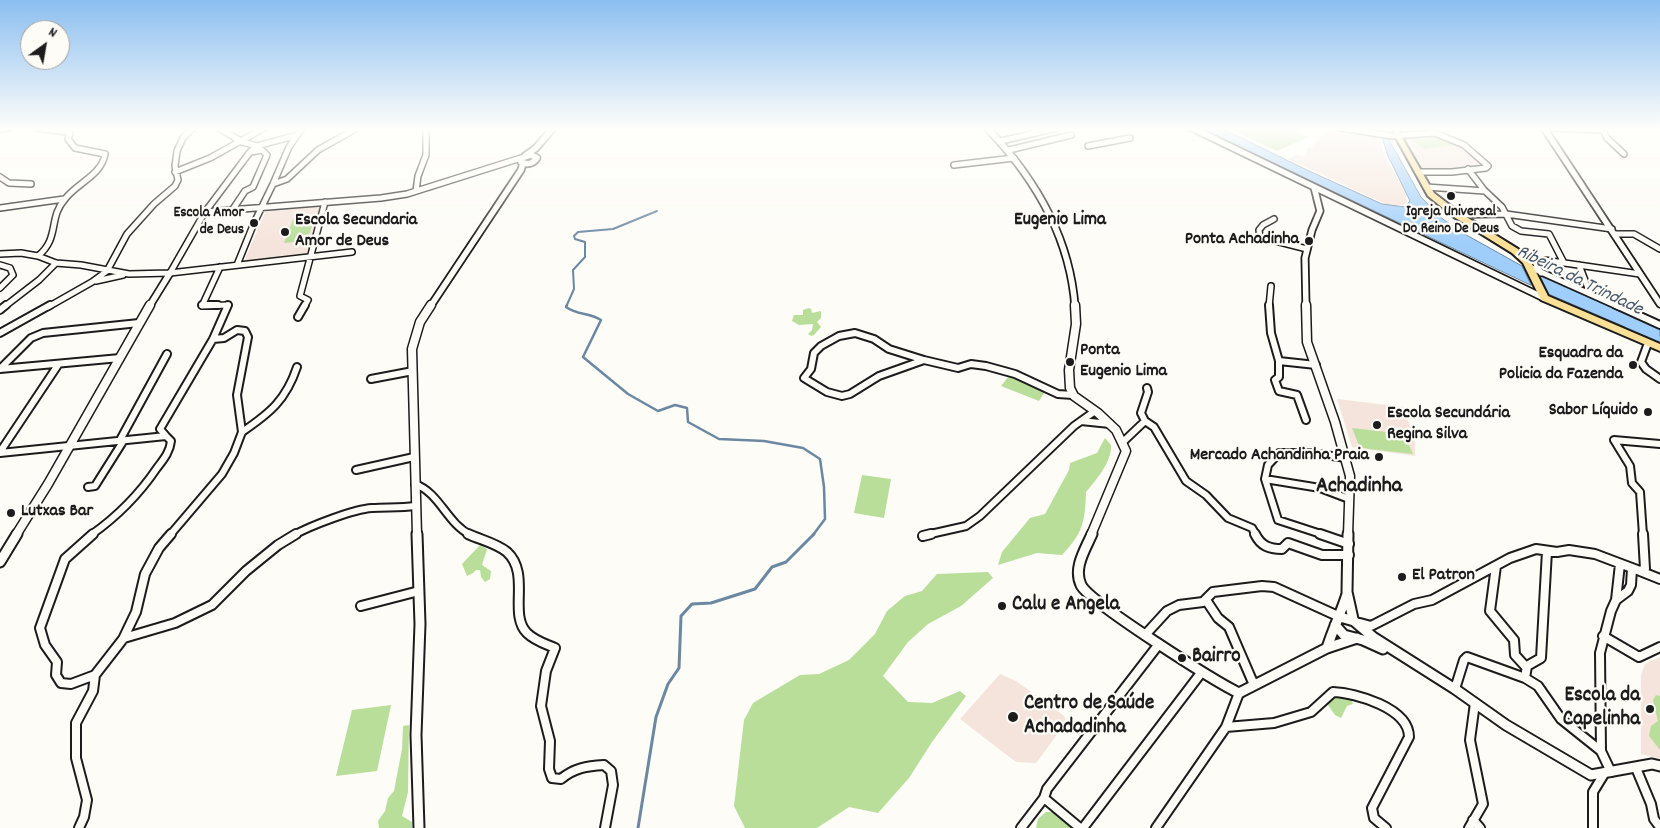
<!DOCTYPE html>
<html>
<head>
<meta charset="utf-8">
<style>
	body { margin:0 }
	#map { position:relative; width:1660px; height:828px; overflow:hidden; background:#fdfcf7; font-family:Dekko,sans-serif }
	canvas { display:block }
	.north { position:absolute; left:20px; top:20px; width:50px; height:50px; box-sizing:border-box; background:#fdfcf7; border:1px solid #a3a29f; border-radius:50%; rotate:32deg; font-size:14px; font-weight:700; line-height:20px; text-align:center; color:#1c1c1c }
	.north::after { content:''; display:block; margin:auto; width:18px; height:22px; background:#1c1c1c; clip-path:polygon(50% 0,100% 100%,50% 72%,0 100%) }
</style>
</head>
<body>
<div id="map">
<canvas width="1660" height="828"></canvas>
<div class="north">N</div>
</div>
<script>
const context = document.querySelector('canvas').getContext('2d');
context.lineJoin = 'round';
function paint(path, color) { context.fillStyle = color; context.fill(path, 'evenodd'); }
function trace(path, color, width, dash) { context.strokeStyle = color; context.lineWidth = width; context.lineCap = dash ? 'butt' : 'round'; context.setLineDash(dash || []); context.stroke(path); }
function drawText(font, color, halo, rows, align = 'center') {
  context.font = font + ' Dekko,sans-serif'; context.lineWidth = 4.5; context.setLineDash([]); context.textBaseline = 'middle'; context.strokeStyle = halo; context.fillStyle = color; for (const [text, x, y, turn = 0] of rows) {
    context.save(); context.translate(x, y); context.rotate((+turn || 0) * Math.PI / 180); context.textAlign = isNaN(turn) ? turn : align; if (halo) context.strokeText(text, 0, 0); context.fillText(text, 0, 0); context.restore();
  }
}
const built = new Path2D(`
	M1331,128l47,7 6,20 21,37 2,9 -2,4h-17l-100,-46 8,-4 10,2 2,-10 6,1 -2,-2z
	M1436,134l26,12 22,17 -3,3 -41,5h-17l-20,-34z
	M321,204l-14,51 -63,7 23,-54z
	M1337,399l67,8 11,36v13l-63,-9z
	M1660,657v102l-19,-5v-79l4,-11z
	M1000,674l16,7 47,34 4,6 -31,42 -20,-1 -56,-43z`);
const green = new Path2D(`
	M1229,128h60l20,9 -32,14z
	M1442,136l12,9 -30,4 -12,-9z
	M315,217l-8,24 -23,2 9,-24z
	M809,308l2,1 1,4 9,-2v7l-4,4 4,5 -7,8 -3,1 -3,-2 4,-4 1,-6 -14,1 -7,-4 2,-6h9v-5z
	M1009,376l37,14 -7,11 -38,-15z
	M1352,428l52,6 9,20 -53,-6z
	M1105,438l6,7c1,17 -15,35 -25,47 -1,30 -3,41 -24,63l-25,-2 -39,12 4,-13 28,-34 15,-4 24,-44 1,-7 27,-10z
	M862,475l29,4 -7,39 -30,-5z
	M480,545l7,4 -5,16 9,6 -1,8 -5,3 -4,-5 -1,-7h-4l-3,3 -6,3 -5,-12z
	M988,572l5,6 -32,28 -33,18 -20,18 -25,34 25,26 24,1 28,-12 6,5 -34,46 -23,36 -31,35 -29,-6 -32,21h-72l-11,-22 10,-86 9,-17 47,-28 19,-1 30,-14 26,-26 12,-23 18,-15 17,-5 15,-17z
	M1334,695l17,4 2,5 -6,2 -6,12 -6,-3 -7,-10z
	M1656,695l4,1v54l-11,-14 2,-10 7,-5 -5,-21z
	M391,705l-14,66 -41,5 16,-66z
	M409,725l-1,67 -6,24 10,6v6h-33l-1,-7 7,-10 3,-13 6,-7 8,-42 1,-23z
	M1046,812h10l18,16h-38l2,-9z`);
const water = new Path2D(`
	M1200,128h21l86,42 75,34 23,3 5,-6 -22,-45 -6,-19 6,1 33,59 19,20 21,15 61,34 9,19z
	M1538,275l122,54v13l-114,-49z`);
const streamFar2 = new Path2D(`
	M566,307l8,-18 -1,-19 12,-13v-15l-10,-3 -1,-3 4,-4 35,-3 44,-18`);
const streamFar1 = new Path2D(`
	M567,305l-1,2c11,8 24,6 35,13l-18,37 45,37 30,17 17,-6 12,3 1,14 31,17 45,2 39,7 17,11 4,28 1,32 -12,16`);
const stream = new Path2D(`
	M638,828l18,-111 12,-33 11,-16 2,-52 11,-12 19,-1 44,-14 17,-22 14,-5 28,-28`);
const river = new Path2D(`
	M1629,324l31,13v9l-35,-15 -2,-3z`);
const minorFar2 = new Path2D(`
	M37,128l30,4 3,2 -2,5 7,9 30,6c-3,21 -28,29 -40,45 -17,19 -5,39 -27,57l18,7 25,2 48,9 41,-1 182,-21
	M219,128l23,14 15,4
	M1341,128l51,8 43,-3 29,12 24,21 -2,2 -34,4h-34
	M1552,128l51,2
	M1602,128l5,10 17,16
	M0,129l8,-1
	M1001,141l56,-13
	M1088,146l42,-8
	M1009,150l62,-15
	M954,165l60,-7
	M1468,169l16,21 18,17 10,19 9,5 28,3 15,29
	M175,172l35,-14 54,-30
	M0,177l9,6 22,1
	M273,184l16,-37 13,-19
	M1426,187l59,4
	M416,191l2,-15 8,-21v-27
	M0,208l64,-9
	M233,209l12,-18 8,-4 14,-32 -5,-5 -11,2
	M205,212l176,-14 26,-4 114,-36
	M1457,215l49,-1 106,15
	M1274,219l-11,6 -4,5 1,7 47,12
	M1615,234h19l26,15
	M0,254l21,-1 17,3
	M0,265l10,3 3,7 -13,13
	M237,265l17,-42 19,-39 14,-5 31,-29 39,-22
	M1579,265l11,28
	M220,267l-18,39 26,-1 -1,2
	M1532,268l87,39
	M170,273l35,-61 45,-60 7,-6 37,-10
	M1541,273l-5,-9 8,-4 96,14
	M96,281l27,-6
	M4,307l35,-27 17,-17
	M48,307l44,-25 15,-11 20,-37 27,-30 21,-18 3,-6 -3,-14 2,-15 6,-13 10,-10
	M304,307l4,-7 -8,-4 25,-94
	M1269,307l2,-21`);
const minorFar1 = new Path2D(`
	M202,305h16
	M1269,305l2,28 8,28 37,4
	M1616,305l44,20
	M0,310l6,-5
	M298,317l7,-12
	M0,333l50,-28
	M855,333l19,6 15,10 35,11 -45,16 -29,18 -8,2 -15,-4 -23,-14 7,-9 3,-16 7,-7 18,-10z
	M1648,343l-7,19 5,7 14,10
	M924,360l34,8 13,-4 15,2 29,8 43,20 15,1
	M1279,361v16l-4,3 4,11 18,4 9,25
	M0,369l31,-31 12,-5 96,-10
	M0,369l120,-11
	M371,379l42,-8
	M1147,388l1,4 -7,21 4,8 9,6 32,54 20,14 22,23 24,10 4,7
	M1081,421l29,3
	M242,432c28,-19 44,-32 55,-65
	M166,436l-6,-7 53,-90 15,-34
	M120,440l47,-86
	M1124,441l21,-20
	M0,452l58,-87
	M0,453l166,-17 5,5c-1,11 -8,19 -14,27 -19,28 -39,48 -66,67
	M356,470l58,-13
	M1265,479l3,-14 11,-12h32l35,5
	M415,484c25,9 32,40 56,51
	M88,487l7,-1 29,-46
	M170,535l52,-61 12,-21 8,-21 -5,-37 11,-58 -3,-6 -8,-1 -13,8 -11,1
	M294,535c16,-9 60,-26 78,-27 15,-1 28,0 43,-2
	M926,535l40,-9 14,-10 94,-90 21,-15
	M1324,535l-46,-15 -13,-41 55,9 29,11
	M1643,535l-3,-43 -8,-9 -2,-17 -16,-26 46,4`);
const minor = new Path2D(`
	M93,534l-28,25 -25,69 5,17 12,17 -1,13 5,8 10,1 24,-9
	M468,534c13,6 28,9 39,18 24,22 1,62 20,81 8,8 19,11 28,15l-9,23 -5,35 9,35 -1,28 3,9 9,1c13,-11 26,-13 43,-14l7,6 2,14 -8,43
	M1255,534c6,12 14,15 27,15l6,-6 34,12h27
	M1320,534l29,10
	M923,536l8,-2
	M1496,566l-6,45 24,29 1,15 11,12
	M1640,571l20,8
	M1206,600l12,18 11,9 25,58
	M1616,600l4,-36
	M361,606l58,-15
	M1360,623l11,3 43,-22 18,-4 78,-42 26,-9 21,3 12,-2 26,4 45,17 5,-2 -2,-35
	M1145,635l22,-24 12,-6 24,-3 10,-10 49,-6 12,1 66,30
	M1603,636l36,21 21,-10
	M124,638l51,-15 37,-18 34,-34 32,-26 18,-11
	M1525,678l13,8 23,33 40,32
	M1455,689l9,-29 3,-3 58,21 2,-12 14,-8 6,-107
	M1226,727l48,-4 37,-11 22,-20c23,1 76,16 76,45l-37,71 2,10 12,10
	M1636,768l15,36 3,15 6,8
	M1611,772l-10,-21 -1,-98 11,-42 5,-11 12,-9 3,-6 1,-16
	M1044,798l36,30
	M1473,820l7,8
	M79,828l5,-11 3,-17 -11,-42v-35l17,-32 2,-16 28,-36 13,-27 9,-38 14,-26 12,-14
	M1021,828l23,-30 3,-9 112,-145
	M1083,828l118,-155
	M1156,828l70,-101 13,-34
	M1469,828l14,-24 -13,-64 5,-37
	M1593,828v-36l11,-18`);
const tertiaryFar2 = new Path2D(`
	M987,128c47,49 83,109 88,179
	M1192,128l352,170
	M1544,128l116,176
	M531,155l6,3c-4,6 -10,7 -16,4l1,-4z
	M525,156l11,-8 17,-20
	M149,307l21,-34
	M430,307l91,-137 2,-7
	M1306,307l-1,-49 7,-28 8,-19 -6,-24`);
const tertiaryFar1 = new Path2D(`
	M1075,305l1,19 -7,46 1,18 4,8 24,17 18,17 10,21 -35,84
	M1306,305l1,37 28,80 15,54 -2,59
	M16,535l32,-51 102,-179
	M417,535l-5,-186 8,-27 11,-17`);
const tertiary = new Path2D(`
	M417,534l3,90 -4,111 3,93
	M1092,534c-7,16 -19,34 -11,51 8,17 135,97 158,108l88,-45 30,-10
	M1348,534l-1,58 6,27
	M0,562l17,-28
	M1340,617l14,4 19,16 82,52 51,36 85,50 61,-11 8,2
	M1335,625l9,10 19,5 20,9
	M1327,648c6,-19 14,-35 20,-54`);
const primary = new Path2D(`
	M1393,128h6l2,8 33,57 26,20 58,36 12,11 18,36 112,48v7l-119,-51 -18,-37 -11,-10 -58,-36 -26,-21 -33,-60z`);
const markers = [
	[1451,196,5,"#1c1c1c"],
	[254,223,5,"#1c1c1c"],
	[285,232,5,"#1c1c1c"],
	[1309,241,5,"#1c1c1c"],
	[1070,362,5,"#1c1c1c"],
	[1633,365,5,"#1c1c1c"],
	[1648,412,5,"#1c1c1c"],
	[1377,425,5,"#1c1c1c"],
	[1379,457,5,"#1c1c1c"],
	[11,513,5,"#1c1c1c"],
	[1402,577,5,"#1c1c1c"],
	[1002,606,5,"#1c1c1c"],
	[1182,658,5,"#1c1c1c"],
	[1650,709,5,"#1c1c1c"],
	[1013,717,6,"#1c1c1c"]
];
const farPoinames = [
	["Igreja Universal",1451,213],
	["Do Reino De Deus",1451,230],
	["Escola Amor",244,214,"right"],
	["de Deus",244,231,"right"]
];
const poiNames = [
	["Escola Secundaria",295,222],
	["Amor de Deus",295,243],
	["Ponta Achadinha",1299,241,"right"],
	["Ponta",1080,352],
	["Eugenio Lima",1080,373],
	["Esquadra da",1623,355,"right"],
	["Policia da Fazenda",1623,376,"right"],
	["Sabor Líquido",1638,412,"right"],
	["Escola Secundária",1387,415],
	["Regina Silva",1387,436],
	["Mercado Achandinha Praia",1369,457,"right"],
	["Lutxas Bar",21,513],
	["El Patron",1412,577]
];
const farDistrictnames = [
	["Eugenio Lima",1060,221]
];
const waterNames = [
	["Ribeira da Trindade",1579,282,26]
];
const nearPoinames = [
	["Calu e Angela",1012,606],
	["Bairro",1192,658],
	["Escola da",1640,697,"right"],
	["Capelinha",1640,721,"right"],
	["Centro de Saúde",1024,705],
	["Achadadinha",1024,729]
];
const districtNames = [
	["Achadinha",1359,488]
];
paint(built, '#f5e4db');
paint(green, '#b8de99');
paint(water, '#9fcefb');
trace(water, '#6b87a2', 1);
trace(streamFar2, '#6b87a2', 2);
trace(streamFar1, '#6b87a2', 2.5);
trace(stream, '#6b87a2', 3);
paint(river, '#9fcefb');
trace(minorFar2, '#1c1c1c', 8);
trace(minorFar1, '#1c1c1c', 10);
trace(minor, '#1c1c1c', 12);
trace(tertiaryFar2, '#1c1c1c', 9);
trace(tertiaryFar1, '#1c1c1c', 11);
trace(tertiary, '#1c1c1c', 13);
trace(primary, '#1c1c1c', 4);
trace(minorFar2, '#fdfcf7', 5);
trace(minorFar1, '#fdfcf7', 6);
trace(minor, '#fdfcf7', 8);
trace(tertiaryFar2, '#fdfcf7', 5.5);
trace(tertiaryFar1, '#fdfcf7', 8);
trace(tertiary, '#fdfcf7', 9);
paint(primary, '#fadf96');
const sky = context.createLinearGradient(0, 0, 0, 243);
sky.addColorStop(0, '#8bbef0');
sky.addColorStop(0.53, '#fefefb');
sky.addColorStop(1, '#fefefb00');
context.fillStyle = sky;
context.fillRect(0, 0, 1660, 243);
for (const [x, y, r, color] of markers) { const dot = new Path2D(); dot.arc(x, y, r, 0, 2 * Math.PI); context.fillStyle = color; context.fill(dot); trace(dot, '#fdfcf7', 2); }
drawText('bold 15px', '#1c1c1c', '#fdfcf7', farPoinames);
drawText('bold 18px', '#1c1c1c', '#fdfcf7', poiNames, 'left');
drawText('bold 19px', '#1c1c1c', '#fdfcf7', farDistrictnames);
drawText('italic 19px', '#4a5a6a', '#fdfcf7', waterNames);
drawText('bold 21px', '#1c1c1c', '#fdfcf7', nearPoinames, 'left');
drawText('bold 22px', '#1c1c1c', '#fdfcf7', districtNames);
</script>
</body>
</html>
